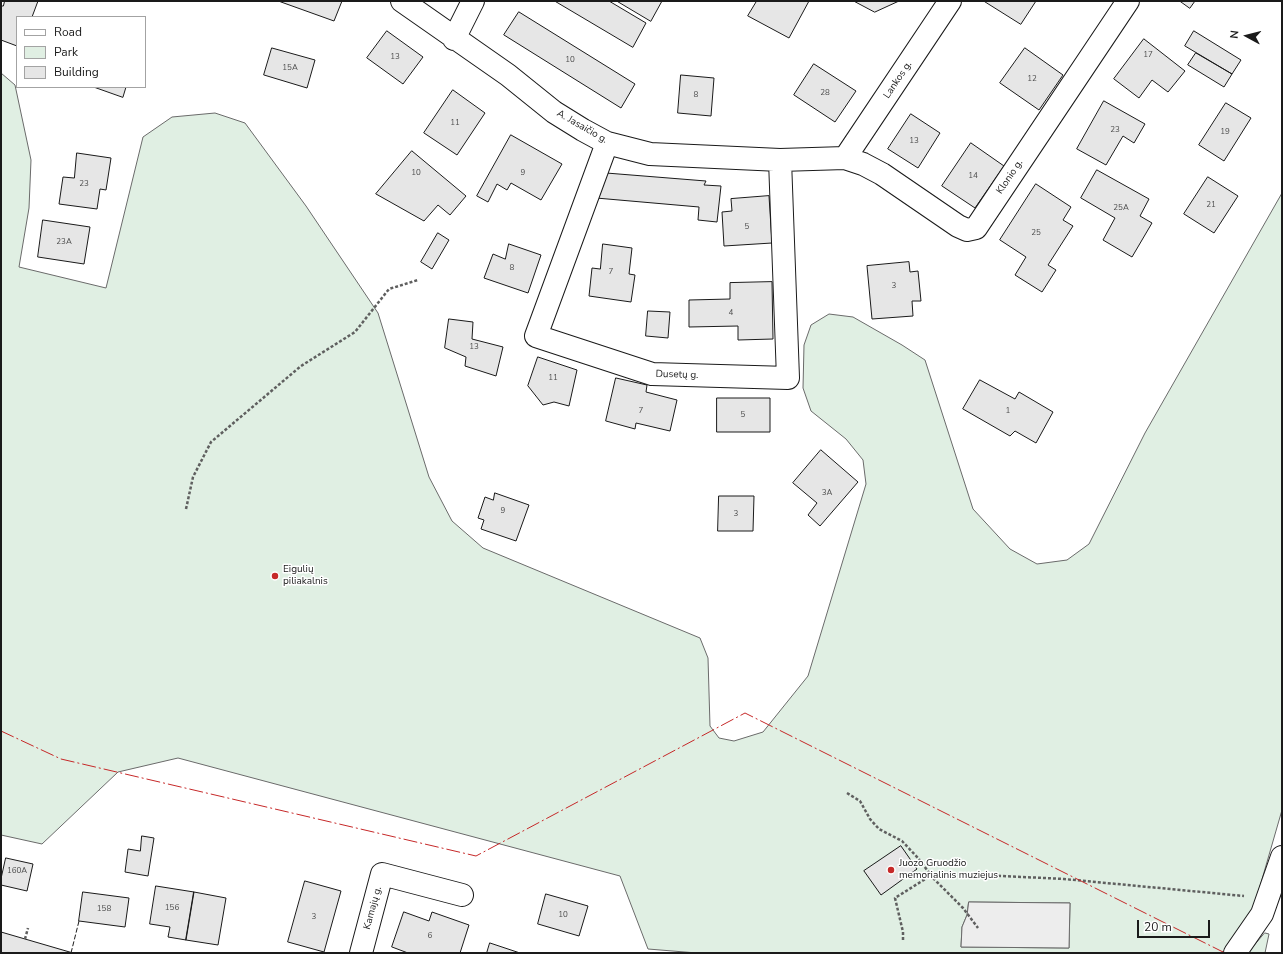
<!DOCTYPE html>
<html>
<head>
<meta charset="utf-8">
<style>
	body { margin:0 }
	#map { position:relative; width:1283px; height:954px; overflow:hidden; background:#fff; font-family:"Nunito Sans",sans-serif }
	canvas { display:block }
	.frame { position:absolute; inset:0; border:2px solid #1a1a1a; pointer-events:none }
	.legend { position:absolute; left:16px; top:16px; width:130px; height:72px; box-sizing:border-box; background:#fff; border:1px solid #a3a3a3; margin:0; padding:5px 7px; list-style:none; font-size:12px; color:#1a1a1a }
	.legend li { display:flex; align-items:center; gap:8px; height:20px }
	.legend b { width:20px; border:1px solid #a3a3a3 }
	.north { position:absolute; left:1227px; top:16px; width:40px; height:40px; -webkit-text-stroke:3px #fff; paint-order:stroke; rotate:277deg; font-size:11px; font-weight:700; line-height:16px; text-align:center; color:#1a1a1a }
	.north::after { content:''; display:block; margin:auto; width:14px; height:18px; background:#1a1a1a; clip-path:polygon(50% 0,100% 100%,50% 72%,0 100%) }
	.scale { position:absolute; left:1137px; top:920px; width:73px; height:18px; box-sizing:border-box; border:2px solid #1a1a1a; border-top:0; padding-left:5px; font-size:12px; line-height:14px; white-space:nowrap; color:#1a1a1a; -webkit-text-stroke:3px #fff; paint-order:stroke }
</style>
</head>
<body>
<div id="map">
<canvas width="1283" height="954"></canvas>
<div class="frame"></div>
<ul class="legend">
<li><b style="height:5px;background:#fff"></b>Road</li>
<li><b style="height:11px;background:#e0efe3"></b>Park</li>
<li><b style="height:11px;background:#e6e6e6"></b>Building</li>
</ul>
<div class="north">N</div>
<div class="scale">20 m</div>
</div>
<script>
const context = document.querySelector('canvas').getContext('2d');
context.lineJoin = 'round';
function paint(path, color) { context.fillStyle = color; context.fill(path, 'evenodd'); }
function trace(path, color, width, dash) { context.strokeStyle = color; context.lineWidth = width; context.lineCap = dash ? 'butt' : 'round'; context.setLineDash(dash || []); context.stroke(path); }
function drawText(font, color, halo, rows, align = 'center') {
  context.font = font + ' "Nunito Sans",sans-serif'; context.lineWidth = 3; context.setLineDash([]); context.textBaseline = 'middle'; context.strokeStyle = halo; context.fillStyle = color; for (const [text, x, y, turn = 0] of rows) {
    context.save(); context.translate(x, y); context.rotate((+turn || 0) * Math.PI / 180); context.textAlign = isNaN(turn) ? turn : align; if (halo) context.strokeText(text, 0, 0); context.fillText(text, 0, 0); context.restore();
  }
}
const green = new Path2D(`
	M1,73l14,12 16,75 -2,48 -10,59 87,21 37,-151 29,-20 43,-4 30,10 61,83 72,107 51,164 23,44 31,27 217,90 8,20 2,68 9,12 15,3 29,-9 45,-56 58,-192 -3,-24 -17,-21 -35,-28 -8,-23 1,-43 7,-20 18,-11 24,3 49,28 23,15 48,149 37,40 27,15 30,-4 22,-16 56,-111 137,-240v617l-30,104 -19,30 -12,9h-524l-49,-4 -28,-73 -442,-118 -60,14 -76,72 -41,-9zM969,902l101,1 -1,45 -108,-1 1,-20 5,-12z
	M1265,933l4,1 -4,19h-17z`);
const parking = new Path2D(`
	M969,902l101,1 -1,45 -108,-1 1,-20 5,-12z`);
const building = new Path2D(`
	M5,1h33l-6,16h-15v29l-16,-6v-34h2z
	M282,1h60l-8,20 -53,-19z
	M555,1h54l37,22 -13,24z
	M617,1h45l-11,20z
	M757,1h52l-20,37 -41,-22z
	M854,1h45l-24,11z
	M984,1h52l-15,23z
	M1180,1h15l-5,7z
	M519,12l116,72 -14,24 -117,-73z
	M387,31l36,26 -20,27 -36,-26z
	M1194,31l47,29 -9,14 -47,-28z
	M1144,39l41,32 -17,21 -16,-12 -13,18 -25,-19z
	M272,48l43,12 -8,28 -43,-13z
	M1025,48l38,27 -24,35 -39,-27z
	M1196,53l36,21 -8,13 -36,-22z
	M814,64l42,27 -21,31 -41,-27z
	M681,75l33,3 -3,38 -33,-3z
	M94,87h32l-3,10z
	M453,90l32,23 -28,42 -33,-22z
	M1104,101l41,23 -11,19 -11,-7 -17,29 -29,-16z
	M1226,103l25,15 -27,43 -25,-16z
	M911,114l29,19 -22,35 -30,-19z
	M511,135l51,29 -21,36 -30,-17 -4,7 -10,-6 -9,18 -11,-6z
	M971,143l33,23 -29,42 -33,-22z
	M412,151l54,45 -16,19 -12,-10 -14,16 -48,-27z
	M77,153l34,5 -5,32 -6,-1 -3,20 -38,-5 4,-27 11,1z
	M1097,170l52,29 -9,17 12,7 -20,34 -29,-17 12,-22 -34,-20z
	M606,173l100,8 -2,4 17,1 -4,36 -19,-2 1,-13 -103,-9z
	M1208,177l30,19 -24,37 -30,-19z
	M1036,184l35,23 -8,13 10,6 -25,39 8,5 -14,22 -27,-17 11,-18 -26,-17z
	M769,196l3,47 -48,3 -2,-34 10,-1 -1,-12z
	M43,220l47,7 -6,37 -46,-7z
	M438,233l11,7 -17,29 -11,-7z
	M509,244l32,11 -13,38 -44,-15 9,-24 12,5z
	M603,244l29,4 -3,26 6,1 -4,27 -42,-6 3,-28 8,1z
	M909,262l1,10 8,-1 3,30h-9l1,15 -41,3 -5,-53z
	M772,282l1,57 -35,1v-14l-49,1v-27l41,-1v-16z
	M648,311l22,1 -2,26 -22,-2z
	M449,319l24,3 -1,17 31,8 -7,29 -31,-10 1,-9 -21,-9z
	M538,357l39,13 -8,36 -15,-4 -11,3 -15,-19z
	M616,378l31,7 -1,7 31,8 -7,31 -34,-8 -1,6 -29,-8z
	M980,380l35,19 4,-7 34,20 -17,31 -21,-12 -5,5 -47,-27z
	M717,398h53v34h-53z
	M821,450l37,32 -38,44 -12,-11 9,-12 -24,-20z
	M495,493l34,12 -13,36 -35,-12 3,-9 -6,-2 7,-21 8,3z
	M719,496h35l-1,35h-35z
	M142,836l12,2 -6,38 -23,-4 3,-23 12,2z
	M901,846l16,23 -36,26 -17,-24z
	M6,858l27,6 -6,27 -26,-6v-6z
	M305,881l36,10 -17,61 -36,-10z
	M156,886l38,6 -8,48 -18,-3 2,-10 -20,-3z
	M83,892l46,6 -4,29 -46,-6z
	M194,892l32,6 -8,47 -32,-5z
	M546,894l42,12 -9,30 -41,-12z
	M404,912l25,9 3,-9 37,13 -9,28h-52l-16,-6z
	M1,932l72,21h-72z
	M490,943l30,10h-33z`);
const path = new Path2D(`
	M186,509l7,-32 18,-35 90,-76 54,-34 34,-43 29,-9
	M847,793l13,8 10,18 9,10 23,12 16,17 15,20 9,-5 122,6 180,17
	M933,878l30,30 15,20
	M25,939l3,-11
	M903,940v-8l-8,-34 35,-22`);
const minor = new Path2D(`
	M402,1l106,74 46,37 29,18 24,13 43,11 130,6 65,-2 18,6 19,10 76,52 9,4 9,-2 152,-227
	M454,39l19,-38
	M607,143l-71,193 116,38 136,4 -8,-218
	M845,158l105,-157
	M361,953l21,-79 80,21`);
const primary = new Path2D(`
	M1235,953l27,-39 20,-57`);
const fence = new Path2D(`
	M71,953l8,-32`);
const power = new Path2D(`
	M1,731l60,28 415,97 269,-143 480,240`);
const markers = [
	[275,576,4,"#c62828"],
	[891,870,4,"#c62828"]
];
const numberNames = [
	["17",1148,55],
	["13",395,57],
	["10",570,60],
	["15A",290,68],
	["12",1032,79],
	["28",825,93],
	["8",696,95],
	["11",455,123],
	["23",1115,130],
	["19",1225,132],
	["13",914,141],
	["10",416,173],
	["9",523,173],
	["14",973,176],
	["23",84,184],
	["21",1211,205],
	["25A",1121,208],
	["5",747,227],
	["25",1036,233],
	["23A",64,242],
	["8",512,268],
	["7",611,272],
	["3",894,286],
	["4",731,313],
	["13",474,347],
	["11",553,378],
	["7",641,411],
	["1",1008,411],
	["5",743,415],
	["3A",827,493],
	["9",503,511],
	["3",736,514],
	["160A",17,871],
	["156",172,908],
	["158",104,909],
	["10",563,915],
	["3",314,917],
	["6",430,936]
];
const streetNames = [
	["Lankos g.",898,80,-56],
	["A. Jasaičio g.",582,127,30],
	["Klonio g.",1010,177,-56],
	["Dusetų g.",677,375,2],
	["Kamajų g.",373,908,-75]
];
const poiNames = [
	["Eigulių",283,570],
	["piliakalnis",283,582],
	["Juozo Gruodžio",899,864],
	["memorialinis muziejus",899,876]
];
paint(green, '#e0efe3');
trace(green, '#6a6a6a', 1);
paint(parking, '#ededed');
trace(parking, '#6a6a6a', 1);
paint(building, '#e6e6e6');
trace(building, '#1a1a1a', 1);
trace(minor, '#1a1a1a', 24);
trace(primary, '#1a1a1a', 24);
trace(path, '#5f5f5f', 2.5, [3, 2]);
trace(minor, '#fff', 22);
trace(primary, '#fff', 22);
trace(fence, '#1a1a1a', 1, [5, 2]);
trace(power, '#c62828', 1, [14, 3, 2, 3]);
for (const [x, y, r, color] of markers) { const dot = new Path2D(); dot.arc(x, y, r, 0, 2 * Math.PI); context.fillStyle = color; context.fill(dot); trace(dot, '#fff', 1.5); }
drawText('8px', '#4d4d4d', null, numberNames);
drawText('10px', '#1a1a1a', '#fff', streetNames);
drawText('10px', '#1a1a1a', '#fff', poiNames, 'left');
</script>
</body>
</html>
